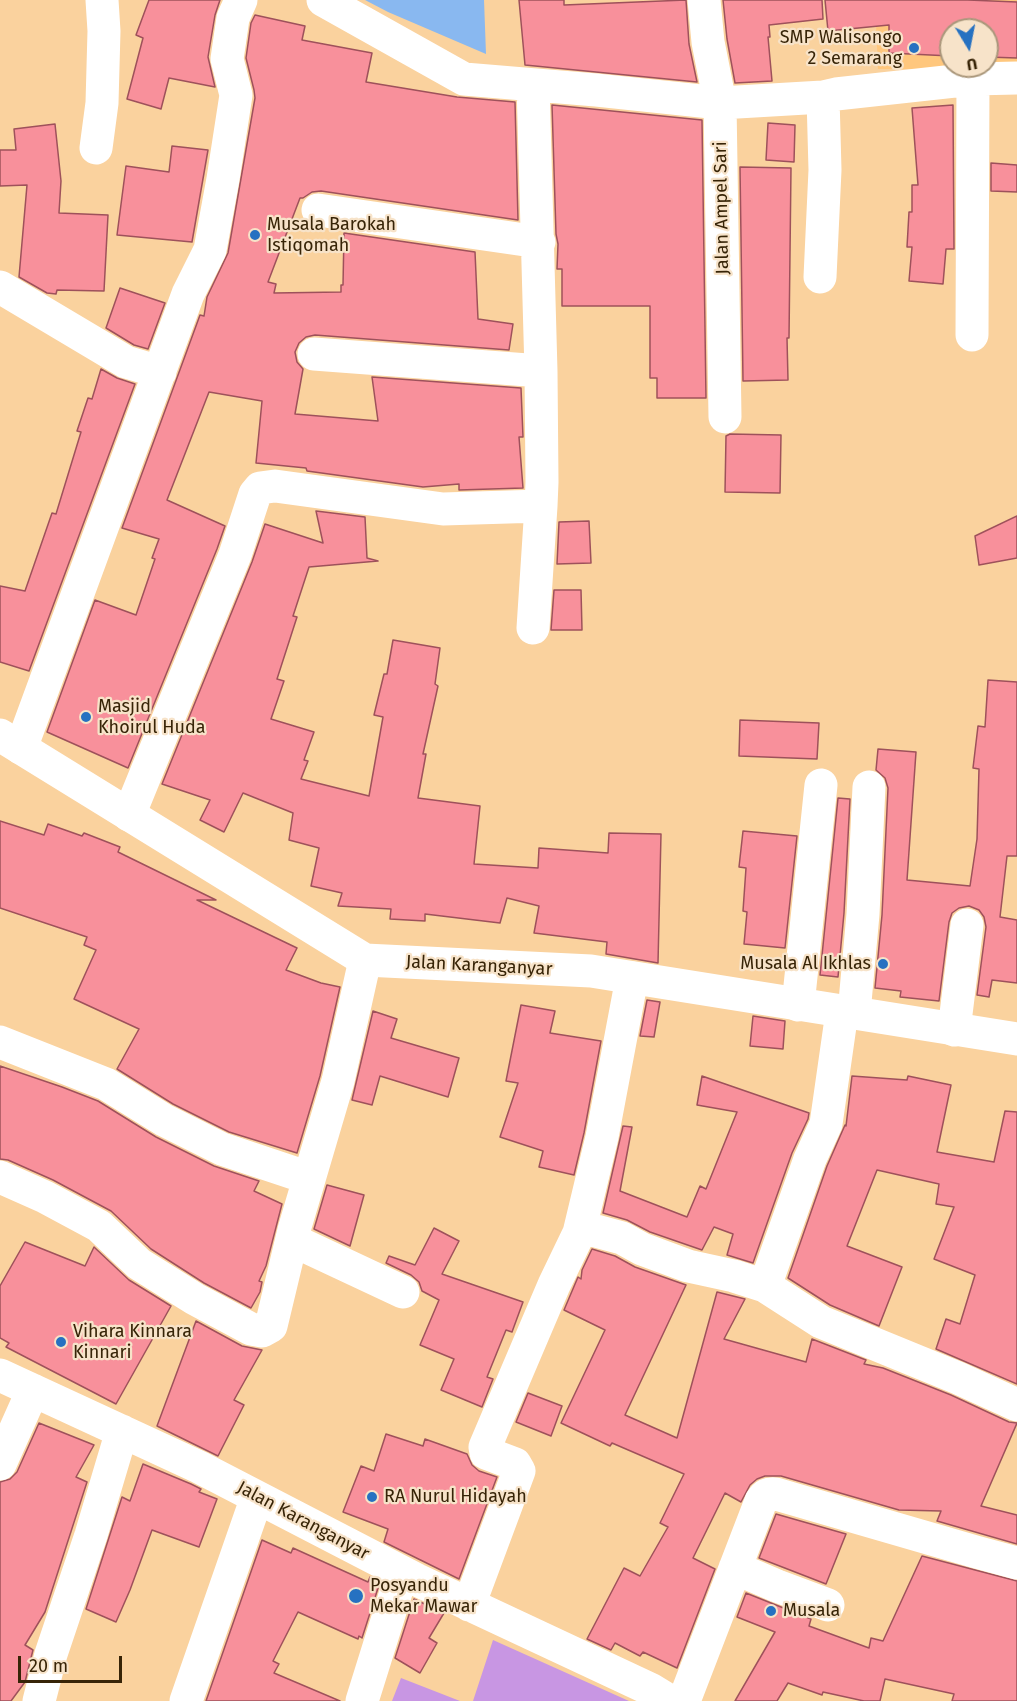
<!DOCTYPE html>
<html>
<head>
<meta charset="utf-8">
<style>
	body { margin:0 }
	#map { position:relative; width:1017px; height:1701px; overflow:hidden; background:#fad29e; font-family:"Fira Sans",sans-serif }
	canvas { display:block }
	.north { position:absolute; left:939px; top:18px; width:60px; height:60px; box-sizing:border-box; background:#f7e3c9; border:2px solid #aa977b; border-radius:50%; rotate:170deg; font-size:16px; font-weight:700; line-height:24px; text-align:center; color:#372407 }
	.north::after { content:''; display:block; margin:auto; width:21px; height:27px; background:#2671c1; clip-path:polygon(50% 0,100% 100%,50% 72%,0 100%) }
	.scale { position:absolute; left:18px; top:1656px; width:104px; height:27px; box-sizing:border-box; border:3px solid #372407; border-top:0; padding-left:8px; font-size:18px; line-height:21px; white-space:nowrap; color:#372407; -webkit-text-stroke:4px #f7e3c9; paint-order:stroke }
</style>
</head>
<body>
<div id="map">
<canvas width="1017" height="1701"></canvas>
<div class="north">U</div>
<div class="scale">20 m</div>
</div>
<script>
const context = document.querySelector('canvas').getContext('2d');
context.lineJoin = 'round';
function paint(path, color) { context.fillStyle = color; context.fill(path, 'evenodd'); }
function trace(path, color, width, dash) { context.strokeStyle = color; context.lineWidth = width; context.lineCap = dash ? 'butt' : 'round'; context.setLineDash(dash || []); context.stroke(path); }
function drawText(font, color, halo, rows, align = 'center') {
  context.font = font + ' "Fira Sans",sans-serif'; context.lineWidth = 4.5; context.setLineDash([]); context.textBaseline = 'middle'; context.strokeStyle = halo; context.fillStyle = color; for (const [text, x, y, turn = 0] of rows) {
    context.save(); context.translate(x, y); context.rotate((+turn || 0) * Math.PI / 180); context.textAlign = isNaN(turn) ? turn : align; if (halo) context.strokeText(text, 0, 0); context.fillText(text, 0, 0); context.restore();
  }
}
const built = new Path2D(`
	M875,0h142v69h-139zM951,30h36v36h-36z`);
const green = new Path2D(`
	M493,1640l136,61h-156z
	M401,1678l59,23h-68z`);
const water = new Path2D(`
	M365,0h119l2,54 -98,-42z`);
const building = new Path2D(`
	M149,0h71l-5,15 -7,42 7,30 -46,-9 -8,31 -34,-10 16,-61 -7,-3z
	M519,0h45v5l122,-5 3,44 8,38 -172,-17z
	M723,0h99l1,19 -54,6 1,12h-2l4,44 -37,2 -8,-44z
	M825,0h143l49,2v56l-30,-1v-27h-36v26l-62,-3v-28l-61,6z
	M255,15l50,11 -3,14 70,13 -6,29 91,15 58,5 3,118 -197,-29 -9,1 -9,6h-3l-32,84 8,2 -2,9 67,-1v-7h2l1,-52 131,19 3,67 35,5 -4,26 -194,-15 -9,2 -7,6 -4,9 2,10 6,7 -8,45 83,7 -6,-44 149,11 2,49h-4l4,51 -64,2v-6l-36,3 -116,-16 -1,-3 -50,-5 6,-62 -53,-9 -42,108 58,26 -8,23 -89,219 -81,-36 48,-132 41,15 19,-56 -3,-1 7,-19 -37,-11 78,-213 4,1 3,-19 21,-44 27,-155 -1,-8 -8,-32 5,-35z
	M552,105l150,15 4,278h-49v-20h-7v-72h-88v-37h-5l1,-25 -2,-10z
	M953,105l1,144h-8l-3,35 -34,-3 3,-34h-5l2,-35h3v-27h6l-6,-77z
	M768,123l27,2 -1,37 -28,-2z
	M55,124l6,57 -2,32 49,2 -4,76 -47,-1 -1,4 -9,-1 -28,-16 8,-92 -27,1v-36h16l-2,-21z
	M172,146l36,4 -16,92 -75,-7 9,-69 43,6z
	M991,163l26,2v27l-26,-1z
	M740,167l51,1 -2,170h-2l1,42 -45,1z
	M120,288l45,15 -17,46 -14,-4 -28,-17z
	M101,369l16,9 18,6 -106,287 -29,-9v-76l25,5 27,-78 4,1 25,-82 -4,-1 11,-33 4,1z
	M730,434l51,1 -1,58 -55,-1 1,-56z
	M316,511l49,6 2,41 11,3 -69,6 -16,49 4,1 -20,62 7,2 -13,38 43,13 -10,28 4,1 -7,18 68,17 14,-79 -9,-2 10,-41h3l6,-34 47,8 -5,36 3,2 -15,68h3l-8,44 62,8 -6,58 64,4 1,-20 69,5 1,-20 52,1 -3,129 -52,-9 1,-12 -73,-9 5,-27 -32,-8 -7,25 -75,-9v7l-35,-2 1,-10 -53,-3 4,-13 -31,-7 8,-38 -30,-8 4,-27 -50,-20 -19,39 -24,-12 10,-20 -48,-16 90,-222 13,-38 58,19z
	M1017,516v42l-38,7 -4,-29z
	M589,521l2,42 -34,1 2,-42z
	M554,590h27l1,40h-31z
	M988,680l29,2v174h-10l-7,61 17,3v63l-25,-3 -3,17 -12,-2 9,-68 -2,-10 -5,-7 -10,-4 -10,2 -7,5 -3,9 -10,79 -39,-4 1,-6 -26,-3 7,-73 6,-127 -3,-10 -9,-8 2,-21 38,3 -9,128 63,6 7,-47 2,-70 -6,-1 5,-42 7,1z
	M740,720l79,3 -2,36 -78,-3z
	M838,798l12,1 -6,114 -6,64 -18,-2z
	M0,821l44,14 4,-11 34,12 2,-3 36,14 -2,5 98,48h-19l100,48 -11,22 35,13 19,4 -20,89 -23,77 -68,-21 -56,-28 -56,-35 22,-40 -65,-30 22,-49 -12,-5 3,-8 -87,-29z
	M743,831l54,5 -12,112 -41,-4 3,-32 -4,-1 3,-43 -7,-1z
	M647,1000l13,2 -6,35 -14,-1z
	M521,1005l34,6 -5,22 51,8 -17,92 -10,42 -35,-8 4,-16 -43,-14 18,-54 -12,-2z
	M373,1011l24,8 -6,19 68,20 -11,39 -68,-21 -8,29 -20,-5z
	M753,1016l32,5 -2,28 -33,-3z
	M0,1066l62,21 36,14 58,36 58,29 45,15 -5,10 28,13 -16,62 -7,15 3,1 -2,10 -9,16 -47,-25 -53,-34 -40,-38 -58,-31 -45,-20 -8,-1z
	M702,1076l107,37 -1,6 -16,34 -39,110 -26,-8 6,-21 -19,-7 -12,23 -52,-18 -23,-12 -24,-7 20,-87 9,1 -12,64 67,26 13,-31 6,3 31,-77 -40,-7z
	M852,1076l55,4 1,-4 43,9 -14,67 57,10 11,-51 12,1v272l-81,-35 10,-30 14,5 15,-49 -41,-16 20,-52 -18,-3 3,-20 -62,-14 -30,76 55,21 -23,59 -49,-21 -42,-27 39,-112 18,-41 1,1z
	M327,1185l37,10 -14,51 -36,-17z
	M434,1228l25,13 -17,33 81,28 -11,30 -6,-2 -19,47 6,2 -11,28 -41,-17 13,-31 -34,-14 19,-45 -17,-9 -3,-9 -8,-7 -25,-12 3,-7 26,9z
	M25,1242l60,24 9,-19 35,33 42,26 -55,98 -110,-57 3,-4 -9,-5v-52z
	M592,1249l23,7 20,11 51,18 -61,130 52,23 40,-146 28,7 -21,40 82,23 6,-23 54,21 -2,4 19,4 68,27 58,27 8,1 -36,83 36,9v29l-80,-23 4,-10 -42,-1 -118,-34h-16l-8,3 -7,6 -9,17 -16,-9 -32,65 22,11 -38,99 -34,-16 -3,4 -25,-13 -4,7 -24,-11 37,-71 16,8 28,-49 -8,-4 24,-49 -72,-31 -2,3 -49,-23 44,-93 -41,-20 14,-33 3,2 1,-9z
	M196,1321l46,25 20,4 -28,50 10,5 -26,51 -61,-30z
	M528,1393l34,13 -11,30 -35,-14z
	M39,1423l55,22 -18,32 11,5 -42,130 -20,33 8,5 -8,32 -14,19h-11v-219l10,-3 7,-7z
	M386,1434l37,12 2,-7 42,15 5,11 7,6 18,6 -38,102 -75,-37 4,-13 -45,-17 18,-46 13,5z
	M143,1464l48,20 10,5 -2,3 18,7 -18,48 -47,-17 -22,60 -14,32 -30,-13 36,-112 8,4z
	M776,1514l70,20 -20,50 -67,-26z
	M262,1540l29,13 2,-5 75,34 2,-5 10,5 -18,56 -3,-2 -1,3 -60,-27 -25,49 6,3 -5,9 66,28h-134z
	M922,1556l95,25v120h-65l2,-7 -69,-15 -5,22h-16l-41,-9 -1,3 -34,-12 -11,18h-42l40,-69 -38,-15 9,-24 65,26 -2,7 60,22 2,-10 12,3z
	M414,1599l30,14 -15,25 8,5 -17,30 -25,-15z`);
const street = new Path2D(`
	M323,0l141,79 132,11 124,13 103,-6 13,-3 137,-15 44,-1
	M704,0l4,42 12,61 5,314
	M96,148l6,-45 2,-72 -2,-31
	M318,210l221,32
	M820,277l5,-107 -2,-73
	M0,287l126,75 34,10
	M972,335l1,-256
	M314,354l227,17
	M533,628l8,-122
	M21,748l167,-454 22,-44 13,-71 13,-84 -9,-36 6,-41 8,-18
	M129,815l106,-260 20,-61 5,-6 15,-2 168,23 98,-3 1,-24 -1,-111 -8,-286
	M798,1005l23,-220
	M854,1013l9,-99 6,-127
	M954,1030l13,-105
	M0,1042l106,42 58,36 58,29 87,29
	M0,1177l45,20 54,29 40,38 56,35 56,30 11,2 9,-5 23,-96 44,-149 27,-121
	M581,1227l41,11 20,11 46,17 46,10 31,10 56,36 137,56 59,27
	M292,1240l111,52
	M765,1286l45,-127 16,-35 16,-112
	M0,1375l199,92 218,113 235,110 18,11
	M0,1464l33,-74
	M735,1568l42,18 51,19
	M469,1605l50,-134 -4,-7 -29,-11 -1,-6 69,-162 25,-52 23,-96 30,-159
	M39,1701l12,-47 40,-119 31,-104
	M186,1701l71,-204
	M362,1701l40,-128
	M684,1701l77,-200c4,-6 7,-8 15,-7l200,58 41,11`);
const secondary = new Path2D(`
	M0,735l365,225 226,11 426,68`);
const markers = [
	[914,48,6,"#2671c1"],
	[255,235,6,"#2671c1"],
	[86,717,6,"#2671c1"],
	[883,964,6,"#2671c1"],
	[61,1342,6,"#2671c1"],
	[372,1497,6,"#2671c1"],
	[356,1596,8,"#2671c1"],
	[771,1611,6,"#2671c1"]
];
const poiNames = [
	["SMP Walisongo",902,38,"right"],
	["2 Semarang",902,59,"right"],
	["Musala Barokah",267,225],
	["Istiqomah",267,246],
	["Masjid",98,707],
	["Khoirul Huda",98,728],
	["Musala Al Ikhlas",871,964,"right"],
	["Vihara Kinnara",73,1332],
	["Kinnari",73,1353],
	["RA Nurul Hidayah",384,1497],
	["Posyandu",370,1586],
	["Mekar Mawar",370,1607],
	["Musala",783,1611]
];
const streetNames = [
	["Jalan Ampel Sari",722,208,-91],
	["Jalan Karanganyar",479,966,3],
	["Jalan Karanganyar",303,1521,28]
];
paint(built, '#ffc77d');
paint(green, '#c896e3');
paint(water, '#89b8f0');
paint(building, '#f8909b');
trace(building, '#9e515b', 1.5);
trace(street, '#fff', 33);
trace(secondary, '#fff', 33);
for (const [x, y, r, color] of markers) { const dot = new Path2D(); dot.arc(x, y, r, 0, 2 * Math.PI); context.fillStyle = color; context.fill(dot); trace(dot, '#f7e3c9', 2); }
drawText('18px', '#372407', '#f7e3c9', poiNames, 'left');
drawText('18px', '#372407', '#f7e3c9', streetNames);
</script>
</body>
</html>
